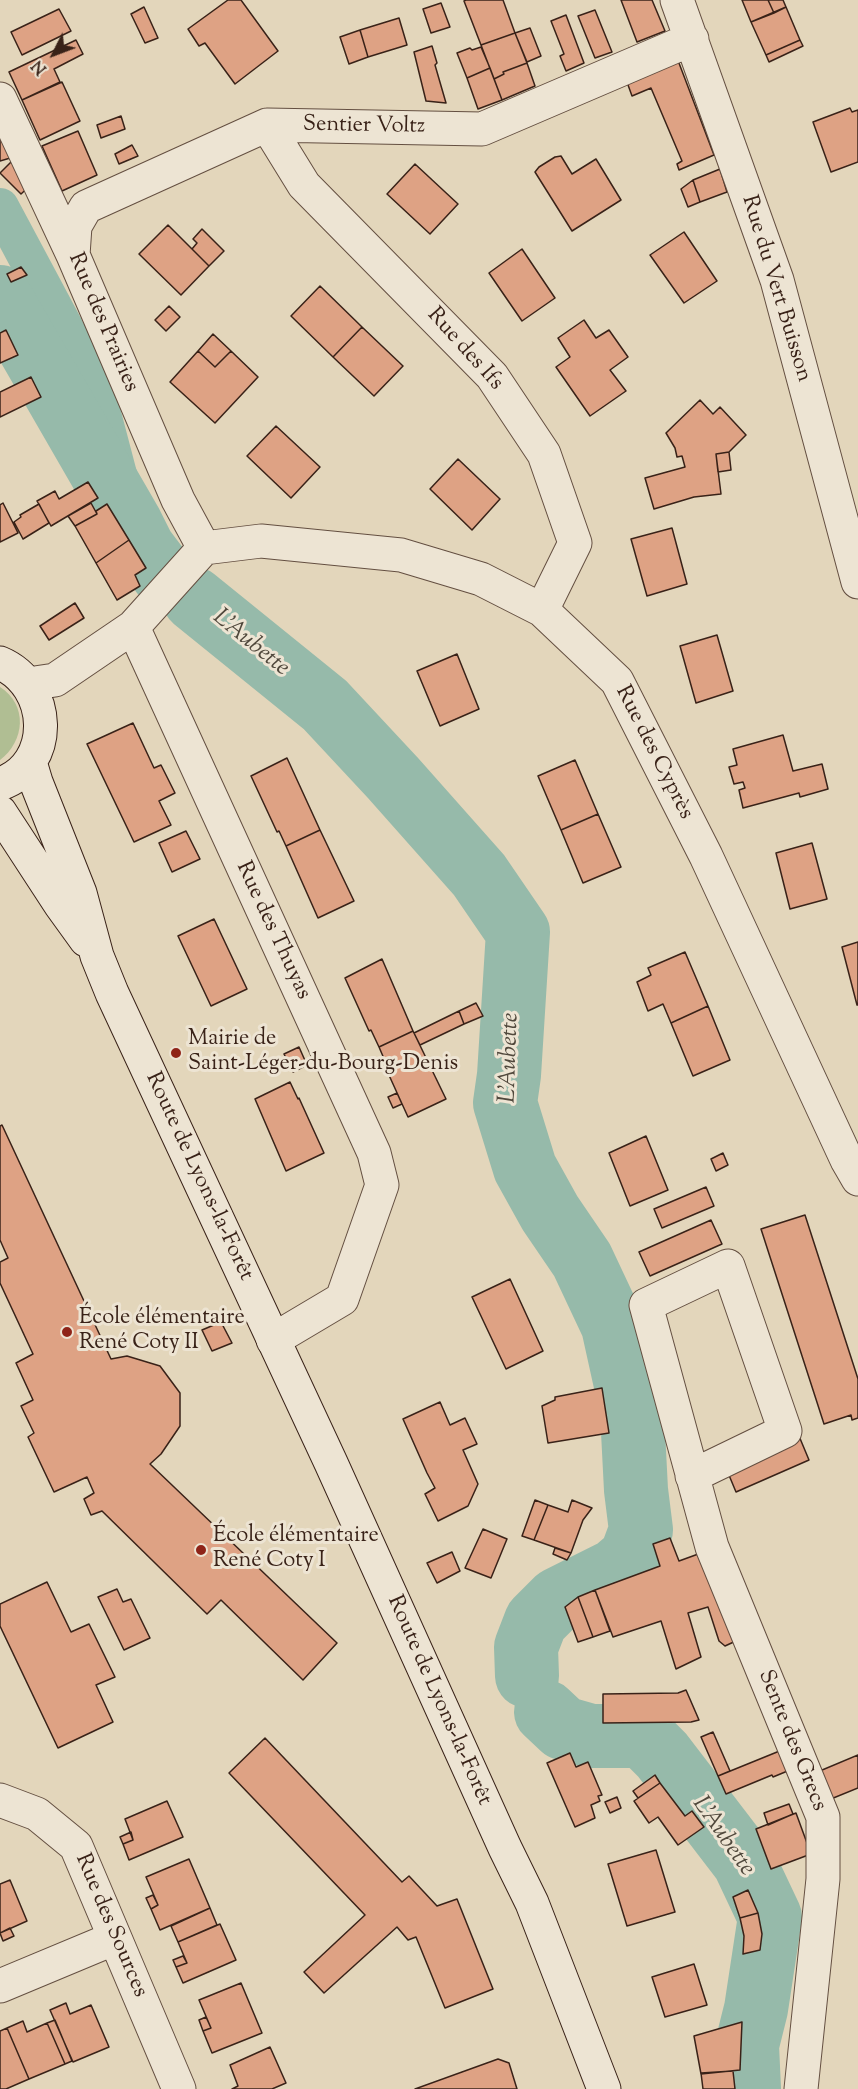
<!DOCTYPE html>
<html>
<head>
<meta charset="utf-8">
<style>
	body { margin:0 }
	#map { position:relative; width:858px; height:2089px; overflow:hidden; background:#e3d6bb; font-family:"Sorts Mill Goudy",serif }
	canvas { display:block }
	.north { position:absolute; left:24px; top:24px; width:60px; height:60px; -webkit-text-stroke:4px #ede4d3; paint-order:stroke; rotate:228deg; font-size:16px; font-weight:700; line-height:24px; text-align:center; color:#392218 }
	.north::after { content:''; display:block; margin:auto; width:21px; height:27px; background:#392218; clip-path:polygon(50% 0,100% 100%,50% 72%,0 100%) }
</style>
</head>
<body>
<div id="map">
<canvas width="858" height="2089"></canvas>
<div class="north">N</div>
</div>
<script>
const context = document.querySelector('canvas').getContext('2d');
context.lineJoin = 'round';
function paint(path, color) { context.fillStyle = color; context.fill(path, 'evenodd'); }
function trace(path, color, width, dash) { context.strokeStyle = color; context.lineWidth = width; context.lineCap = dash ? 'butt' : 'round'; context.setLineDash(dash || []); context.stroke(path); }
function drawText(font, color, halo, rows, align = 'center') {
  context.font = font + ' "Sorts Mill Goudy",serif'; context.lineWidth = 6; context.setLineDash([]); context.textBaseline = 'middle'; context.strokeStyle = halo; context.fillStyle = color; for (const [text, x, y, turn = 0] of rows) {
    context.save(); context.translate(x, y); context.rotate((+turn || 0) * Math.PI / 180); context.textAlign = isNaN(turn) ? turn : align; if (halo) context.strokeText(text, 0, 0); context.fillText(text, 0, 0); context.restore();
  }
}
const green = new Path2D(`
	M0,687c28,18 25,54 0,73z`);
const canal = new Path2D(`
	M0,207l94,176 37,141`);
const river = new Path2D(`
	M0,297l131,227 12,24 25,33
	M194,599l131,106 68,73 86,97 39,57 -9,143 -4,28 20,65 25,45 32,47 31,66 19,86 4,78 5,40 -10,27 -15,13 -58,29 -22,22 -10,26 1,29
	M546,1712l17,16 28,8h52l19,19 82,107 26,55 -14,92 -9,36 2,44`);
const building = new Path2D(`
	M228,0h13l37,51 -43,33 -30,-41 -6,3 -11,-17z
	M466,0h37l12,33 -34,12 -17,-44z
	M621,0h31l13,31 -28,11z
	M742,0h26l6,13 -23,9z
	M768,0h15l3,7 -12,6z
	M441,3l9,24 -19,6 -8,-24z
	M144,7l14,31 -13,5 -14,-29z
	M786,7l14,33 -34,15 -15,-33z
	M59,9l12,22 -49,24 -11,-23z
	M595,10l17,42 -17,6 -17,-42z
	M566,15l18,48 -18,8 -6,-15 4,-2 -13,-33z
	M399,18l8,27 -39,12 -8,-27z
	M530,28l11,28 -14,6 -12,-29z
	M360,30l8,27 -19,7 -9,-27z
	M515,33l12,30 -24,9 1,2 -10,5 -13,-34z
	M76,40l7,14 -29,15 6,13 -38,18 -13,-28z
	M800,40l3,6 -34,16 -3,-7z
	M432,46l5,17 -2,2 11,38 -20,-2 -12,-49z
	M481,47l9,21 -23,10 -10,-25 13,-5 2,2z
	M674,50l40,105 -35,15 -2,-6 5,-3 -31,-73 -19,8 -9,-25z
	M527,63l8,23 -33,14 -8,-21 10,-5 -1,-2z
	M490,68l12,32 -24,9 -11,-31z
	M62,82l18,39 -40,19 -18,-40z
	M850,108l2,4 6,-2v52l-27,10 -18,-50z
	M121,116l4,13 -24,9 -4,-13z
	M0,131l17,25 -17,5z
	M78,131l19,44 -35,16 -20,-45z
	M132,145l6,11 -19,8 -4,-10z
	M561,156l11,18 24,-15 25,41 -49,31 -37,-59 4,-5 16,-10z
	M12,161l21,22 -12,11 -21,-21z
	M415,164l43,40 -28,30 -43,-40z
	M720,169l7,23 -27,10 -7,-22z
	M693,180l7,22 -12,5 -7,-18z
	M168,225l41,41 -28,29 -42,-41z
	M202,229l22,22 -15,15 -17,-17 5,-6 -4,-4z
	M684,232l33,49 -33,22 -34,-48z
	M522,249l33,49 -33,23 -33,-48z
	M21,267l6,8 -16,7 -4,-8z
	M320,286l42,41 -29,30 -42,-41z
	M169,306l11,11 -14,14 -11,-11z
	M584,320l12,18 13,-8 19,27 -18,13 16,21 -36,25 -34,-49 14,-10 -12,-19z
	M362,327l41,39 -29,30 -41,-39z
	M6,330l12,25 -18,8v-30z
	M213,334l18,17 -16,16 -17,-16z
	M198,351l17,16 16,-16 27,26 -43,46 -45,-41z
	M31,377l10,20 -41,20v-25z
	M700,400l13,14 7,-7 26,28 -17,17 -13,2 5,40 -27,3 -40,12 -9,-31 40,-11 -3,-11 -5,1 -2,-9 -9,-15z
	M276,426l44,41 -29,31 -44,-42z
	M729,452l2,18 -13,2 -2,-18z
	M458,459l42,40 -28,31 -42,-41z
	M88,482l10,16 -47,28 -14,-25 18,-10 4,8z
	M3,503l15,30 -18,9v-37z
	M91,503l6,11 -22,12 -7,-10z
	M39,504l10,19 -26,16 -9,-17 7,-5 -1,-2z
	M107,504l22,36 -33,23 -21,-37 22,-12 -1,-3z
	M672,528l15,56 -40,12 -16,-57z
	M129,540l17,28 -11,7 5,11 -23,14 -21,-37z
	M75,603l9,15 -35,22 -9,-14z
	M717,635l16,56 -37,12 -16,-57z
	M457,654l22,55 -39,17 -23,-55z
	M133,723l21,45 7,-3 14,28 -16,8 12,24 -37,17 -47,-98z
	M783,735l10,36 29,-7 6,25 -28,8 -1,-4 -56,15 -4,-18 6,-2 -2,-6 -9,2 -5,-17 8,-2 -4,-16z
	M287,758l33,72 -34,16 -7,-15 -2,1 -26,-56z
	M575,760l23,54 -37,16 -23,-54z
	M598,814l23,53 -38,16 -22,-53z
	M320,830l34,71 -36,17 -32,-72z
	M186,831l14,28 -28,13 -13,-29z
	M812,843l15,56 -37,10 -14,-56z
	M214,919l33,70 -36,17 -33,-70z
	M858,942v63h-1l-15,-58z
	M685,952l23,54 -37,17 -8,-19 -15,7 -11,-29 14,-7 -3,-7z
	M382,959l31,72 -34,16 -8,-17 -2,1 -24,-53z
	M476,1003l7,13 -19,8 -5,-13z
	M708,1006l22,54 -37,16 -22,-53z
	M459,1011l5,13 -44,21 -6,-12z
	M413,1031l33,68 -38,18 -25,-55 2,-1 -6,-14z
	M299,1047l8,18 -14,7 -9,-18z
	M290,1082l8,17 1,-1 25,55 -38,18 -31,-72z
	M397,1093l5,11 -9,4 -5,-11z
	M2,1125l109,234 16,-3 33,10 20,27v33l-19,28 -11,10 187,179 -34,37 -82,-80 -14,14 -105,-103 -11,4 -7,-16 10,-6 -7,-16 -33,15 -26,-55 6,-4 -13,-27 12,-6 -17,-37 17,-9 -33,-71v-21l8,-4 -8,-18v-114z
	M646,1136l22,54 -38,16 -21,-53z
	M723,1153l5,12 -12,6 -5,-12z
	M706,1187l8,19 -52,22 -8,-19z
	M805,1215l53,164v39l-6,2 -1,-5 -27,9 -63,-195z
	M711,1220l11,24 -72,32 -11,-24z
	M510,1279l33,72 -37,18 -34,-72z
	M221,1322l11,21 -20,8 -10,-21z
	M602,1388l7,45 -61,10 -6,-37 13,-6v-3z
	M440,1402l10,23 15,-7 12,26 -14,6 15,34 -10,22 -30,15 -13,-27 10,-6 -8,-15 -24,-54z
	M799,1436l10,24 -73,32 -10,-24z
	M535,1500l13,5 -14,35 -12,-4z
	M572,1500l20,8 -9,12 -12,33 -37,-13 14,-35 20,7z
	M483,1529l24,10 -16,39 -26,-10z
	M670,1538l9,23 22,-8 37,87 -13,6 -6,-5 -11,-34 -20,6 13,44 -25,12 -15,-48 -48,16 -18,-47 65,-24 -7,-22z
	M555,1548l16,5 -4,7 -14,-6z
	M452,1552l8,19 -23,12 -10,-20z
	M47,1582l24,50 18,-8 26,53 -19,8 17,37 -55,26 -58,-122v-22z
	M117,1589l6,13 8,-3 19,39 -26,12 -26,-53z
	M595,1590l15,41 -17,6 -15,-40z
	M578,1597l15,40 -15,5 -13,-35z
	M686,1690l13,30 -8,2 -88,1v-29l75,-1z
	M713,1732l17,39 -12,5 -17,-39z
	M265,1738l137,144 7,-6 28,30 20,-7 36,90 -48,19 -29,-71 -8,3 -11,-13 -73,66 -20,-21 61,-57 -136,-142z
	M782,1750l8,20 -17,7 -1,-2 -46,19 -8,-18z
	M570,1753l6,14 12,-5 14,33 -4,1 2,5 -9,4 4,13 -20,9 -28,-64z
	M858,1755v33l-32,13 -11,-28z
	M655,1775l5,8 -22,15 -5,-7z
	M660,1783l25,33 7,-5 12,16 -26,18 -20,-28 -9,6 -15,-22z
	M617,1797l4,11 -11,5 -5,-11z
	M167,1801l16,36 -54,23 -6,-16 10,-4 -8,-21z
	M789,1804l4,10 -25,11 -4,-12z
	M796,1813l15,41 -40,15 -15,-40z
	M131,1832l2,8 -10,4 -3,-7z
	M656,1850l19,62 -48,14 -19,-62z
	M189,1859l21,49 -50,22 -9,-21 7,-4 -12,-28z
	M10,1880l17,41 -27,12v-49z
	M748,1890l10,23 -18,5 -7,-21z
	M153,1895l5,10 -7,4 -5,-11z
	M210,1908l7,17 -39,17 -7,-16z
	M758,1913l4,21 -2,16 -17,4 1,-18 -4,-18z
	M220,1924l16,36 -53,23 -7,-16 11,-4 -9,-21z
	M10,1928l4,8 -11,5 -3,-8z
	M183,1956l4,7 -11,4 -3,-7z
	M694,1964l13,41 -42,12 -13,-40z
	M241,1983l21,50 -50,20 -9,-22 8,-3 -12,-28z
	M66,2003l4,11 21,-9 18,42 -36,15 -23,-52z
	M206,2017l5,11 -8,3 -4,-11z
	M55,2020l17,41 -7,3 -18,-41z
	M23,2021l4,11 20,-9 18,41 -36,15 -22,-51z
	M742,2022l-2,48 -39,4 -7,-38z
	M7,2028l22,51 -23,10h-6v-58z
	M270,2047l16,36 -14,6h-40l6,-3 -8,-21z
	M498,2059l11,4 8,26h-102z
	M733,2071l2,18h-32l-2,-16z`);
const street = new Path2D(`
	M677,0l100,280 81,302
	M0,99l73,156 105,245 26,48
	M267,125l37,60 188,191 52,78 31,89 -33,67
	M73,255l2,-29 11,-19 181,-82 215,4 210,-90
	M133,627l241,526 8,32 -40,114 -69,41
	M28,684l27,-4 78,-53 71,-79 57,-7 140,14 80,24 61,31 75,71 89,175 141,304 11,19
	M692,1476l93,-45 -57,-165 -82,39 66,242 111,270v62l-22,210
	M0,1800l37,14 39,32 103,243
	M0,1986l115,-48`);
const secondary = new Path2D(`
	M0,663c52,22 56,102 0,121
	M30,762l6,20 44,111 17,63 15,37 219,470 174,385 27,55 72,186
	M0,812l60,92 26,36`);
const markers = [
	[176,1053,6,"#8f2418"],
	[67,1332,6,"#8f2418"],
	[201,1550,6,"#8f2418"]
];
const streetNames = [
	["Sentier Voltz",364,127,1],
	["Rue du Vert Buisson",775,289,73],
	["Rue des Prairies",102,323,67],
	["Rue des Ifs",464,350,48],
	["Rue des Cyprès",653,753,63],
	["Rue des Thuyas",272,931,65],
	["Route de Lyons-la-Forêt",198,1177,65],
	["Route de Lyons-la-Forêt",438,1701,66],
	["Sente des Grecs",791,1741,68],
	["Rue des Sources",110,1926,67]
];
const poiNames = [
	["Mairie de",188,1040],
	["Saint-Léger-du-Bourg-Denis",188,1065],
	["École élémentaire",79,1319],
	["René Coty II",79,1344],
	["École élémentaire",213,1537],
	["René Coty I",213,1562]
];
const waterNames = [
	["L'Aubette",250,644,39],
	["L'Aubette",511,1058,-88],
	["L'Aubette",722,1837,55]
];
paint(green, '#b0be93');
trace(canal, '#96baaa', 38);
trace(river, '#96baaa', 64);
paint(building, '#dea284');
trace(building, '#392218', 1.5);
trace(street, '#644f41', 35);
trace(secondary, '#392218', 35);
trace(street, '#ede4d3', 33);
trace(secondary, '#ede4d3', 33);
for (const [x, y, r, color] of markers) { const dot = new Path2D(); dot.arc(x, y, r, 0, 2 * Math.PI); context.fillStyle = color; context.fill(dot); trace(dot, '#ede4d3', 2); }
drawText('22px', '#392218', '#ede4d3', streetNames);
drawText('22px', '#392218', '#ede4d3', poiNames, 'left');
drawText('italic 24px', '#50483c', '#ede4d3', waterNames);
</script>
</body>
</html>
